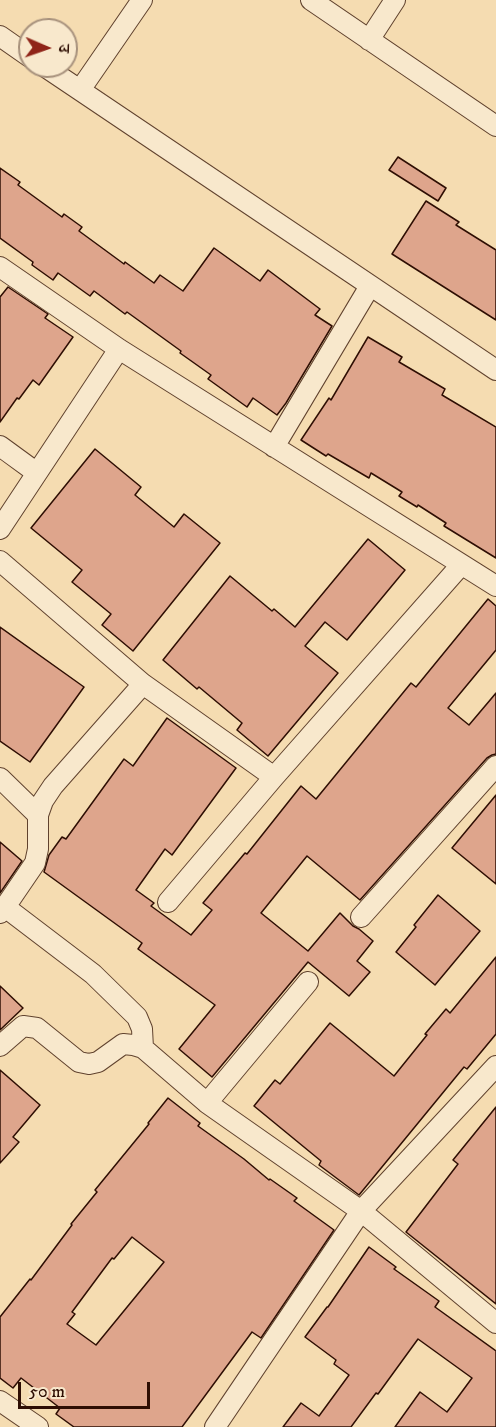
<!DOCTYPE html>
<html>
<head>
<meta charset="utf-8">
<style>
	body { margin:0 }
	#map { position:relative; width:496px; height:1427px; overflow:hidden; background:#f5dcb1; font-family:"IM FELL DW Pica","Noto Serif Devanagari",serif }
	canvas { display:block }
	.north { position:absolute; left:18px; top:18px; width:60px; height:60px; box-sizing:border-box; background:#f8e8cc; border:2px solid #a7917c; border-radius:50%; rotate:92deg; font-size:16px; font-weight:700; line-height:24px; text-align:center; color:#2e0e03 }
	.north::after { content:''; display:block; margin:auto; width:21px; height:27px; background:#8f2418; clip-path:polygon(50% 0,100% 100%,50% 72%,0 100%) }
	.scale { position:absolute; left:18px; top:1382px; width:132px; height:27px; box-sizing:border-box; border:3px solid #2e0e03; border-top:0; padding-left:8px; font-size:18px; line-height:21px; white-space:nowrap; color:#2e0e03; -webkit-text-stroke:4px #f8e8cc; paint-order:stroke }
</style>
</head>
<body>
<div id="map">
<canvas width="496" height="1427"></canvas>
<div class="north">उ</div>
<div class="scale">50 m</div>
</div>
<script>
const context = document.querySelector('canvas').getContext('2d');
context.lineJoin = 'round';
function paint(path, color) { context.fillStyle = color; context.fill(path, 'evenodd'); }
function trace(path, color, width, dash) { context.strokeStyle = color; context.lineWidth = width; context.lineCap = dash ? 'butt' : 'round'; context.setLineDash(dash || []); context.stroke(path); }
const building = new Path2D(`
	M398,157l48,31 -8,13 -49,-31z
	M0,168l20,14 -2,3 44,32 2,-3 18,13 -3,4 45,33 1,-2 29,21 6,-8 23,16 31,-43 46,33 8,-11 52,39 -5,6 17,11 -46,77 -9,12 -24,-17 -6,9 -39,-28 3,-4 -31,-22 1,-2 -54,-39 -2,2 -31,-23 -4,5 -32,-23 -5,7 -21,-15 1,-3 -33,-24z
	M426,201l33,21 -3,3 40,25v70l-104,-66z
	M8,287l40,27 -3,4 28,19 -34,48 -6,-5 -14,19 -2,-1 -17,24v-125z
	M368,337l34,20 -3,5 46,27 -3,6 54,32v131l-52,-32 2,-3 -28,-18 -1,2 -18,-11 3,-4 -31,-19 -2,5 -41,-24 -2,2 -25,-16 28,-42 2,2z
	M95,449l46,38 -6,8 39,32 10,-13 36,29 -87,108 -31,-26 9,-11 -39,-32 10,-12 -51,-42z
	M368,539l37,31 -58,70 -22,-18 -20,24 33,27 -70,83 -31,-26 5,-7 -43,-36 -2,2 -34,-29 67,-84 42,35 2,-2 21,18z
	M488,599l8,7v44l-48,58 21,17 27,-32v61l-4,1 -5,3 -127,142 -53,-44 -46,57 47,38 32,-38 13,13 6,3 14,12 -16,20 13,11 -21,24 -41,-34 -96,115 -33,-28 36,-44 -77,-56 4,-6 -98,-71 5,-17 13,-18 4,2 58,-80 9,7 34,-48 69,50 -64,87 -7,-6 -29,41 18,13 -3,3 40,29 21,-25 -9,-7 42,-50 2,1 54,-68 15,13 95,-116 5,4z
	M0,627l84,60 -54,75 -30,-21z
	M496,795v89l-44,-36z
	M0,842l22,19 -22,32z
	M438,895l42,36 -45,54 -39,-33 20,-25 -2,-2z
	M496,957v77l-29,35 -3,-2 -105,128 -40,-30 2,-4 -67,-55 21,-26 5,4 50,-61 64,53 33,-41 -2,-1 21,-25 4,4z
	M0,986l23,22 -23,22z
	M0,1070l40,35 -27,32 6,5 -19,21z
	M168,1098l32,25 -2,3 46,33 25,21 1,-1 27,19 -3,3 40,29 -73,108 -9,-6 -70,95h-108l-18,-13 4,-6 -39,-30 -8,10 -13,-10v-61l30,-38 1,1 41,-55 -1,-1 26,-32 -2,-2 54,-66 -1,-1zM132,1237l32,25 -68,83 -29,-21 8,-10 -3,-2 40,-54 2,1z
	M496,1107v197l-90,-72 52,-68 -5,-4z
	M369,1247l27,20 -2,2 45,32 -4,6 61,44v76h-101l25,-35 27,20 25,-34 -54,-39 -40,55 -2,-1 -25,34h-68l18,-24 18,13 30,-41 -15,-11 2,-4 -31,-23 22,-30h1z`);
const minor = new Path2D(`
	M311,0l185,126
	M0,36l30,21
	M369,40l26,-40
	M44,66l452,304
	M80,90l62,-90
	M0,267l119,82 377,237
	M0,446l37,27
	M274,447l96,-161
	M0,529l119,-180
	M0,561l143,123 131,93
	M0,778l38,37
	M168,902l106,-125 187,-212
	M5,907l30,-44 3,-14v-34l5,-14 10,-15 90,-102
	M0,913l5,-6 88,67 44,43 5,12 1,19
	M361,917l135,-151
	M0,1046l23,-20 14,2 42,34 10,2 9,-2 25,-18 10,1 10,3 64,55 154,108 135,112
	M207,1103l101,-121
	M0,1401l38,26
	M215,1427l146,-216 135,-145`);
paint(building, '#dea58c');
trace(building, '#2e0e03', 1.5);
trace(minor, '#60422e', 22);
trace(minor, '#f8e8cc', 20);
</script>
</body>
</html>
